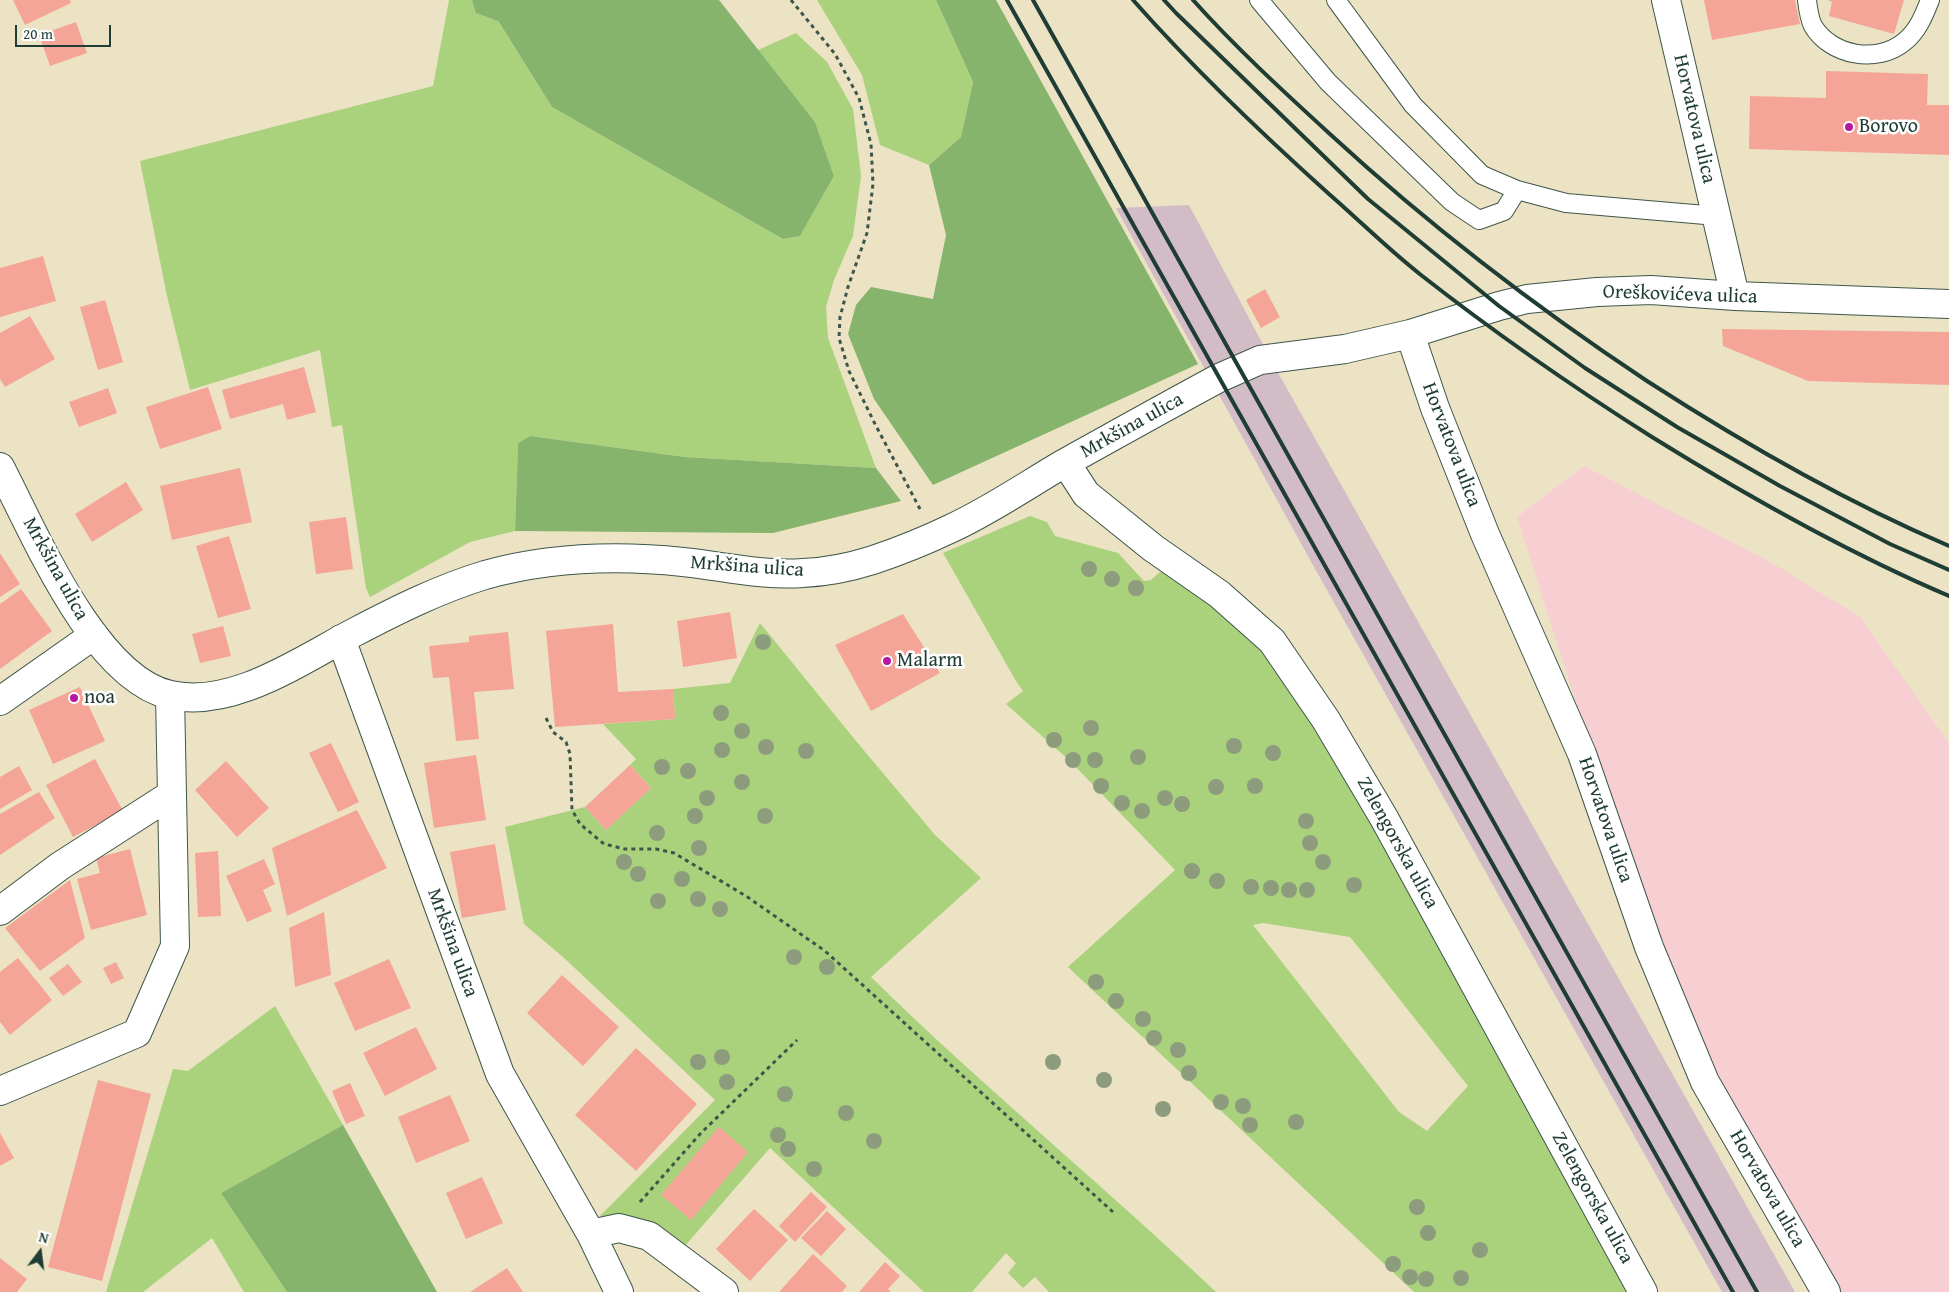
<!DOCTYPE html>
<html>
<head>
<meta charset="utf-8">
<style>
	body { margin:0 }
	#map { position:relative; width:1949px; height:1292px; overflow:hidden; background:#ebe3c3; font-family:"Gentium Book Plus",serif }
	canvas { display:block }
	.north { position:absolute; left:15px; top:1227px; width:50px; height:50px; -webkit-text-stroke:4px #fff; paint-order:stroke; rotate:15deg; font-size:14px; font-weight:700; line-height:20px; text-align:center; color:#1f3d34 }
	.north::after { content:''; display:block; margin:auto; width:18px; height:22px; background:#1f3d34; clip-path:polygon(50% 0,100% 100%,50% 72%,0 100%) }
	.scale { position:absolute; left:15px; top:25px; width:96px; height:22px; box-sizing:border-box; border:2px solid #1f3d34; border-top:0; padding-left:6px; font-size:15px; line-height:18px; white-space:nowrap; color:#1f3d34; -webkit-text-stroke:4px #fff; paint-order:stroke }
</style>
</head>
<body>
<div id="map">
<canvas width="1949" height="1292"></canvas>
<div class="north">N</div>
<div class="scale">20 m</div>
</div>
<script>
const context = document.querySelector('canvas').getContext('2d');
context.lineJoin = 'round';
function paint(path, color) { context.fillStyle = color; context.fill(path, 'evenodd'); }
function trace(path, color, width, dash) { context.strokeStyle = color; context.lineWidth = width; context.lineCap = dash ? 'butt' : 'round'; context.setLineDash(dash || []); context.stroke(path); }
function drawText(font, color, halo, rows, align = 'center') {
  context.font = font + ' "Gentium Book Plus",serif'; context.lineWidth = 5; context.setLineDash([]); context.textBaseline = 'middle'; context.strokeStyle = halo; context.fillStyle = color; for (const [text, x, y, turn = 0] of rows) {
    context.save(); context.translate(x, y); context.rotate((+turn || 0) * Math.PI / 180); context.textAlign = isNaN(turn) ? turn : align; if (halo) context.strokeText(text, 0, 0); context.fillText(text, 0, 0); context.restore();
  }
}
const built = new Path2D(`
	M1584,466l190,98 86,53 89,126v549h-116l-124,-225 -104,-273 -88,-277z`);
const industrial = new Path2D(`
	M1189,205l87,164 519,923h-73l-408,-725 -198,-359z`);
const green = new Path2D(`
	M449,0h23l5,13 20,7 55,87 231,132 17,-3 34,-60 -19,-54 -57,-72 38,-17 31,29 26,47 8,67 -8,60 -19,44 -8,27 2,31 48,130 -191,-11 -155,-21 -12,7 -3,88 -45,11 -100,55 -4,-9 -24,-163 -10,2 -12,-77 -130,40 -23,-94 -27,-135 293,-75z
	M817,0h119l37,82 -12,55 -32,28 -49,-20 -18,-70z
	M1030,516l17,6 8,14 63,17 26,28 7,-1 9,-8 12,2 94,76 52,74 316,568h-220l-346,-325 107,-97 -105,-109 -64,-57 17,-13 -7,-10 -73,-128zM1263,923l87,14 13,16 105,133 -41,45 -28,-19 -146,-187z
	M760,623l96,118 79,94 46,43 -110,99c111,109 232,208 345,315h-167l-14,-15 -12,11 -15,-15 8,-10 -10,-10 -34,39h-48l-154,-144 -86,99 -38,-24 -46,-7 115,-116 -152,-143 -39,-33 -19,-97 80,-20 21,23 45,-42 -21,-23 6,-6 -33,-35 72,-5 -2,-30 57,-6z
	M275,1006l68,119 -122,68 66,99h-43l-32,-54 -69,54h-37l67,-223 15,2z`);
const forest = new Path2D(`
	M472,0h247l96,122 19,54 -34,60 -17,3 -231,-132 -54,-86 -22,-8z
	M936,0h60l202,364 -265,121 -59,-86 -26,-65 8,-29 15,-18 62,12 13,-64 -17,-70 32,-28 12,-55z
	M530,436l155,21 191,11 25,33 -128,32 -258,-2 3,-88z
	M343,1125l94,167h-150l-66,-99z`);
const building = new Path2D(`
	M13,0h57l1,3 -46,22z
	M1704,0h91l5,24 -88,16z
	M1904,0l-10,34 -65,-18 3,-14 -4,-2z
	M76,22l11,31 -37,13 -11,-31z
	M1826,71l102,3 -1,31h22v50l-200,-6 1,-53 76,2z
	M43,256l13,45 -56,16v-49z
	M1265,289l15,28 -19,11 -15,-28z
	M105,300l18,62 -25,8 -18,-63z
	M30,316l25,43 -50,28 -5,-8v-46z
	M1722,329l227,3v53l-141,-4 -85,-35z
	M304,367l12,45 -29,8 -4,-16 -53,15 -8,-29z
	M208,387l14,42 -62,20 -14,-42z
	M108,388l9,25 -38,14 -10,-25z
	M240,468l12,54 -80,18 -12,-54z
	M126,482l17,28 -51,32 -17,-28z
	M346,517l7,52 -37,5 -7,-52z
	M229,536l22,73 -33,9 -22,-72z
	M0,553l20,31 -20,13z
	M21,589l31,42 -52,38v-65z
	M730,612l7,46 -54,9 -6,-46z
	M903,614l37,59 -69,38 -36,-66z
	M613,624l5,68 55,-3 2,30 -120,8 -9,-96z
	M223,626l8,30 -31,7 -8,-29z
	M508,632l6,57 -40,3 5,47 -23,2 -7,-64 -16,1 -4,-32 40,-4v-6z
	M80,687l25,54 -52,23 -24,-54z
	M331,743l28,59 -21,10 -29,-59z
	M476,755l10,65 -52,8 -10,-65z
	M95,759l28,52 -50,26 -27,-52z
	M226,761l43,47 -32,29 -42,-47z
	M630,765l21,23 -45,42 -21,-23z
	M19,766l13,24 -32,19v-32z
	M39,792l16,26 -55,37v-41z
	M357,810l30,58 -100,48 -15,-68z
	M495,844l11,66 -44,8 -12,-66z
	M130,849l17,66 -56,15 -14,-51 23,-6 -4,-15z
	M218,851l3,65 -23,1 -3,-64z
	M264,859l11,25 -12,6 9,21 -25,11 -21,-46z
	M70,880l15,58 -45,33 -35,-43z
	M324,912l7,63 -36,12 -6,-59z
	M18,958l34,42 -42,35 -10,-13v-50z
	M389,959l22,49 -56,23 -21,-48z
	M116,962l8,16 -13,6 -8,-16z
	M68,964l14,18 -19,14 -14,-18z
	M562,975l57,52 -36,39 -56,-53z
	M416,1027l21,42 -52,27 -22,-43z
	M636,1048l61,56 -61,67 -61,-56z
	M98,1080l53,14 -49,187 -54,-14z
	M350,1083l15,33 -19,8 -14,-33z
	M450,1095l20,46 -54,22 -18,-46z
	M719,1127l29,25 -57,68 -30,-25z
	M0,1133l14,25 -14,8z
	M482,1177l21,46 -37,16 -20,-46z
	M811,1192l16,15 -32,35 -16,-16z
	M754,1209l34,31 -38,41 -34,-32z
	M827,1211l19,18 -25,27 -20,-18z
	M813,1254l34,32 -5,6h-63z
	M0,1258l27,21 -10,13h-17z
	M885,1262l15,14 -12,13 3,3h-32z
	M507,1268l16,24h-53z`);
const path = new Path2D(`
	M791,0l44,54 24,44 12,46 2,40 -6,49 -19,54 -8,30 -1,21 10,33 26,53 45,85
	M546,718l7,14 13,10 4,12 2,56 8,14 24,20 21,5h31l18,4 72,43 79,55 288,261
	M640,1202l61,-69 96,-93`);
const lane = new Path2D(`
	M1259,0l69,82 124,120 27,18 25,-9 13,-21
	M1336,0l77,105 69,70 35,15 49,13 151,13
	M1807,0c1,9 2,18 6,26 18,30 64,38 91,16 14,-11 20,-27 26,-42`);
const street = new Path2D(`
	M1666,0l69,296
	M1410,334l25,74 50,126 97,220 67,193 56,135 121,210
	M1066,463l20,31 67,54 66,46 53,47 54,79 58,98 259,474
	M0,467c34,65 94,211 170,228 63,14 131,-35 185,-63 42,-22 84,-43 130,-57 65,-18 131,-20 198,-13 39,4 80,14 120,11 23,-1 48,-6 70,-13 27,-9 54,-20 79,-32 39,-18 75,-43 111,-64 52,-29 104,-58 156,-86l41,-18 85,-11 65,-15 89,-28 28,-7 70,-7 54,-2 84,6 214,8
	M341,639l159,435 91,160 28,58
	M0,701l94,-66
	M0,911l60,-45 112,-72
	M0,1091l137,-58 38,-87 -5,-251
	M591,1234l28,-6 30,8 75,56`);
const rail = new Path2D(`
	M1007,0l726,1292
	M1033,0l724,1292
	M1133,0c61,69 128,133 196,194 31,27 60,56 92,81 74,58 152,112 231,162 95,59 194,115 297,159
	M1164,0l12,13 192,186 131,107 86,62 92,59 103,59 110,58 59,26
	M1193,0c43,48 90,91 138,135 100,92 203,171 316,246 96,62 197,120 302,165`);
const trees = [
	[1089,569],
	[1112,579],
	[1136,588],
	[763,642],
	[721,713],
	[1091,728],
	[742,731],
	[1054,740],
	[1234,746],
	[766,747],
	[722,750],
	[806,751],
	[1273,753],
	[1138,757],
	[1073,760],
	[1095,760],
	[662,767],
	[688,771],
	[742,782],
	[1101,786],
	[1255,786],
	[1216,787],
	[707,798],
	[1165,798],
	[1122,803],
	[1182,804],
	[1142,811],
	[695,816],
	[765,816],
	[1306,821],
	[657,833],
	[1310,843],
	[699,848],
	[624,862],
	[1323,862],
	[1192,871],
	[638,874],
	[682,879],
	[1217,881],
	[1354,885],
	[1251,887],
	[1271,888],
	[1289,890],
	[1307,890],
	[698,899],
	[658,901],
	[720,909],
	[794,957],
	[827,967],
	[1096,982],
	[1116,1001],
	[1143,1019],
	[1154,1038],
	[1178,1050],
	[722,1057],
	[698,1062],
	[1053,1062],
	[1189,1073],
	[1104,1080],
	[727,1082],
	[785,1094],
	[1221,1102],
	[1243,1106],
	[1163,1109],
	[846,1113],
	[1296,1122],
	[1250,1125],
	[778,1135],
	[874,1141],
	[788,1149],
	[814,1169],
	[1417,1207],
	[1428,1233],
	[1480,1250],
	[1393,1264],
	[1410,1277],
	[1461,1278],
	[1426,1279]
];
const markers = [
	[1849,127,5,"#b5179e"],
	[887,661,5,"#b5179e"],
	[74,698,5,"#b5179e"]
];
const streetNames = [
	["Horvatova ulica",1694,119,77],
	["Oreškovićeva ulica",1680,295,2],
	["Mrkšina ulica",1132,426,-29],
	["Horvatova ulica",1451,445,69],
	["Mrkšina ulica",747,567,4],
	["Mrkšina ulica",55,569,61],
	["Horvatova ulica",1605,820,71],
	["Zelengorska ulica",1397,843,61],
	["Mrkšina ulica",452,943,70],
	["Horvatova ulica",1767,1189,60],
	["Zelengorska ulica",1592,1198,61]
];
const poiNames = [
	["Borovo",1859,127],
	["Malarm",897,661],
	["noa",84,698]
];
paint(built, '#f7cfd3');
paint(industrial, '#d2bdc7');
paint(green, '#aad27d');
paint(forest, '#87b46c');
paint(building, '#f4a597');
trace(lane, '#3e5649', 20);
trace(street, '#3e5649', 30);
trace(path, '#3e5649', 3, [4, 4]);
trace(lane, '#fff', 18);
trace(street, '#fff', 28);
trace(rail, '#1f3d34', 4);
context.fillStyle = '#8e9c7e';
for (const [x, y] of trees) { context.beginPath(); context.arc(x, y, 8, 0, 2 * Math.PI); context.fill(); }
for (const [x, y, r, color] of markers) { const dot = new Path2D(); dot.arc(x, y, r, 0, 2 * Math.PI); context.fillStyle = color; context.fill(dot); trace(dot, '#fff', 2); }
drawText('20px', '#1f3d34', '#fff', streetNames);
drawText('20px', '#1f3d34', '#fff', poiNames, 'left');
</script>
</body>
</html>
